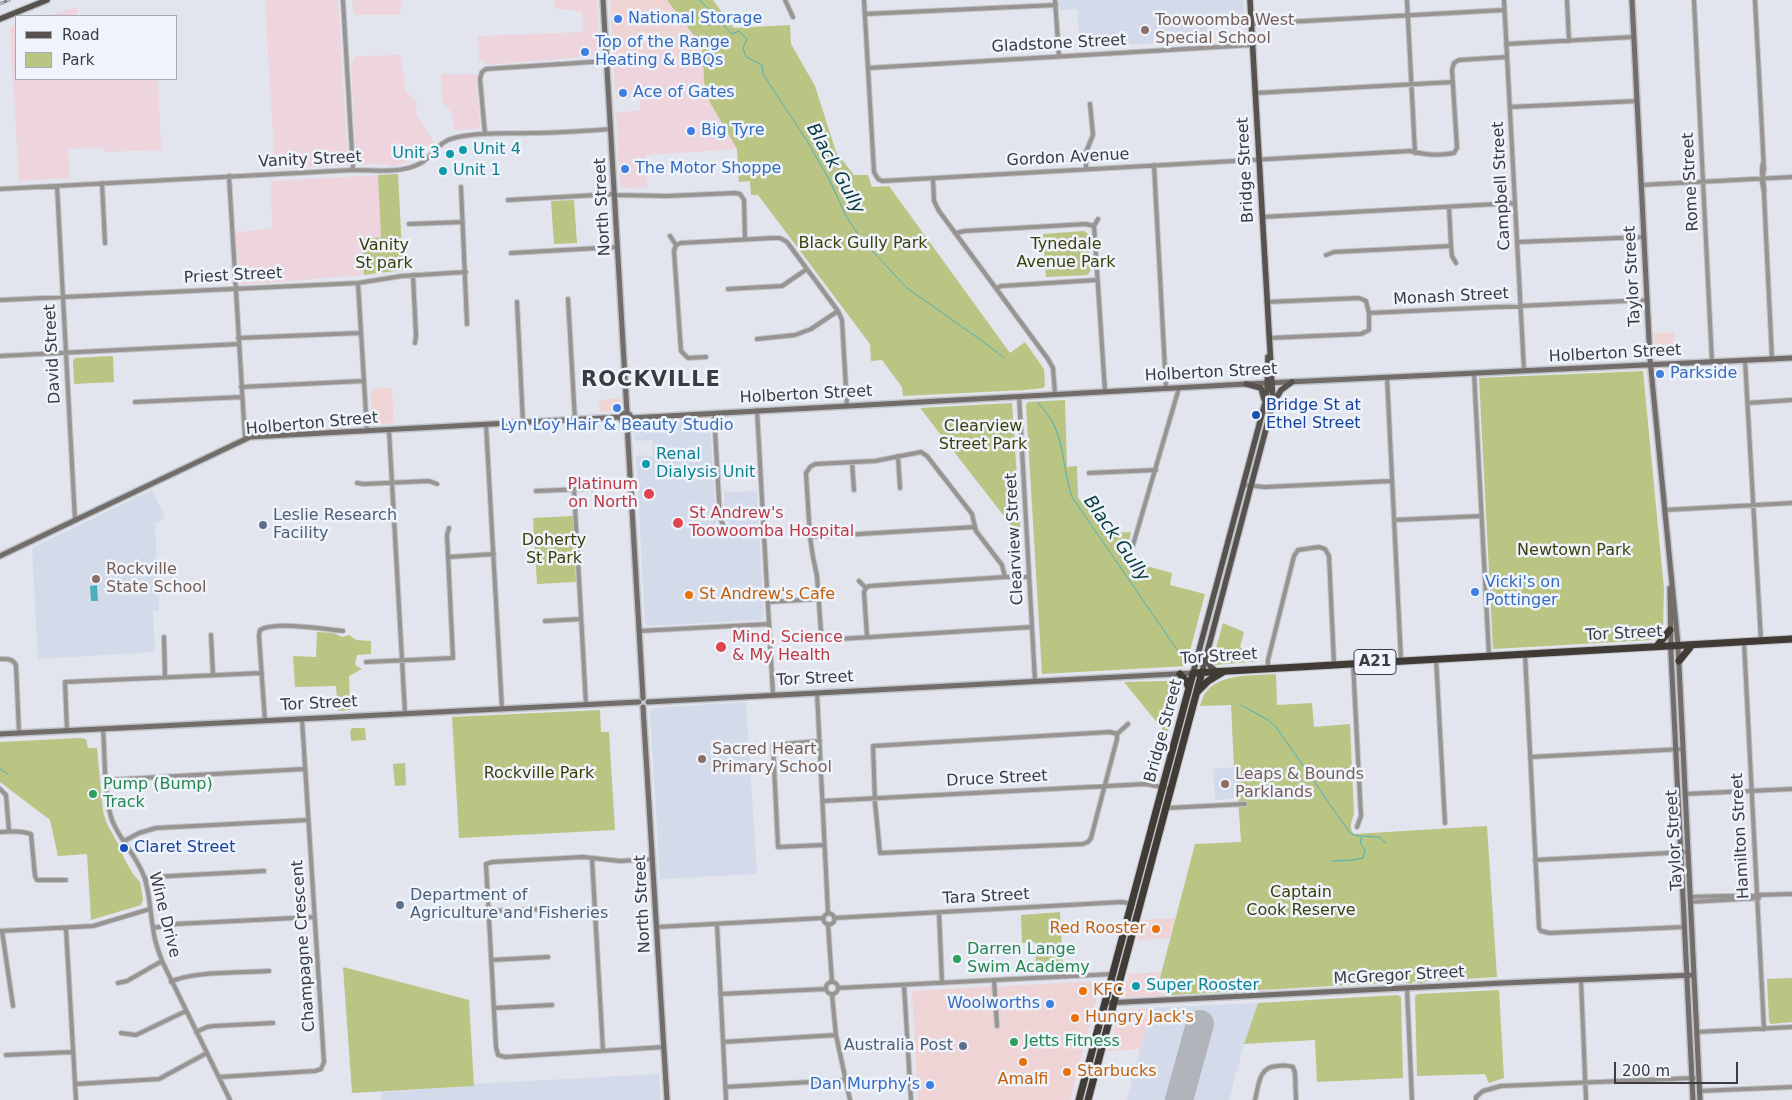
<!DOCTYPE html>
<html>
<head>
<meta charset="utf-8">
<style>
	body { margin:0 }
	#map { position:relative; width:1792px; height:1100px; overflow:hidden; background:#e2e5ed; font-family:"DejaVu Sans",sans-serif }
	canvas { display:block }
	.legend { position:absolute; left:15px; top:15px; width:162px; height:65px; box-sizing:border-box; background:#eff3fb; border:1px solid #a7aab0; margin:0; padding:6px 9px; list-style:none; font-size:15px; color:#3b3c40 }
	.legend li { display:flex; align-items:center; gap:10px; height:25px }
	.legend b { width:25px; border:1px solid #a7aab0 }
	.scale { position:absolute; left:1614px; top:1062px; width:124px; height:22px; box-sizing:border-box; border:2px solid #3b3c40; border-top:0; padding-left:6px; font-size:15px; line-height:18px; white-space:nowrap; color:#3b3c40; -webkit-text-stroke:4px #eff3fb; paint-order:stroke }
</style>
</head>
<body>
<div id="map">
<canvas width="1792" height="1100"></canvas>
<ul class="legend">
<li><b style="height:6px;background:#57524e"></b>Road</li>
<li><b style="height:14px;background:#bac483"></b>Park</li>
</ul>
<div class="scale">200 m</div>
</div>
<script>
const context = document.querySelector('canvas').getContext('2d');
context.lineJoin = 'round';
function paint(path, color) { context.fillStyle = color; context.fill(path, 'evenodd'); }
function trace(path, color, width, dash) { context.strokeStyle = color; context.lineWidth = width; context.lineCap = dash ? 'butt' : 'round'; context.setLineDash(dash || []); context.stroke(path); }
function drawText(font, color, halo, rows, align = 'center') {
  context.font = font + ' "DejaVu Sans",sans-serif'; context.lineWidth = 5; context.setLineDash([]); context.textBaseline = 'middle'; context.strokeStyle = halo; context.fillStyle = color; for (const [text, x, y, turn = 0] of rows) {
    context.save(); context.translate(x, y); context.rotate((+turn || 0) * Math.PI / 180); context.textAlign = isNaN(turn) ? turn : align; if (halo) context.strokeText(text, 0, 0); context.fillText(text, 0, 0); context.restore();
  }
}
const commercial = new Path2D(`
	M610,0h57l35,46 1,9 -90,6z
	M1654,333h20l1,24 -17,1 -3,-3z
	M392,388l2,35 -19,1 -3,-2 -1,-33z
	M620,398v12l-20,2 -1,-12z
	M1175,918l-5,20 -33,2 6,-20z
	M1161,972l-1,6 12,17 -47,2 -2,-2 6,-21z
	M1099,981l2,2 -31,117h-152l-6,-109z
	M1151,1008l-11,41 -32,2 11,-39 3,-2z`);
const industrial = new Path2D(`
	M265,0h73l10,165 -73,4z
	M352,0h50l-2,15h-46z
	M554,0h43l3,54 -4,2 -110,9v-4h-7l-1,-25 105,-4 -1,-20 -27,-4z
	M77,7v9h-30z
	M16,25v54h142l3,71 -57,2 -1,-4 -35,1 2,29 -51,3 -9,-154z
	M401,55l4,35 12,12 -1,11 18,29 -8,5v2l-25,16 -11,2 -1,-3h-33l-5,-98 4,-10z
	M703,55l2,39 32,55 -91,6 1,32 -23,1 -4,-2 -4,-74 24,-1v-13l-24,1 -3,-38z
	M441,74h36l3,53 -4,2 -21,1 -3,-17 -10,-12z
	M378,175l3,62 -19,2 2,36 -123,10 -6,-52 37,-5 -1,-47z`);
const built = new Path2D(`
	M1058,0h185l1,14 -31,1 -3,4 2,21 -132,7 -3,-38 -19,1z
	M686,420h24l7,118 11,-1 5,-6 -1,-5 -7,-7 -1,-27 33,-1 7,126 -3,3 -113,6 -3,-3 -9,-167 17,-1 -1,-15 -17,1 -1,-16 2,-2z
	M152,490l13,28 -10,5 4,88h-6l2,41 -117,7 -6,-111z
	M746,702l11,172 -97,5 -10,-168 3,-3z
	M1236,767l2,31 -23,2 -2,-31z
	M1258,1003l-14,41 -15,56h-102l24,-92z
	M659,1074l1,26h-279v-8l92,-6v-2z`);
const green = new Path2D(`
	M667,0h46l21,28 56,-3 1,19 24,42 21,66 18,23h14l4,12 17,-1 121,167 15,-11 19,27 1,17 -2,2 -18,2 -122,6 -1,-9 -20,-27 -11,1 -1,-17 -112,-149h-7l-1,-14 -11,1 -2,-33 -32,-55 -3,-48z
	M398,174l5,96 -39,5 -2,-36 19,-2 -3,-62z
	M574,200l3,43 -23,1 -3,-43z
	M1084,231l4,3 2,38 -3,3 -41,2 -3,-43z
	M113,356l1,26 -40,2 -1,-24 2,-2z
	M1643,371l21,218 -1,41 -3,7 -9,3 -158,9 -14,-271z
	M1065,400l2,67 10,-1 1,32 32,35 21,-1 -4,20 9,11 36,10 -2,12 35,9 -19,72 -144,8 -16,-269 2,-3z
	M1012,403l9,135 -101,-130z
	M573,516l3,66 -39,2 -4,-66z
	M1223,623l21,9 -4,15 19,14 -43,4 -4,-3z
	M317,632l17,1 8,4 7,-2 7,5 15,1v13l-14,1 -2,10 7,4 -13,7 1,34 -12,1 -2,-25 -41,1 -2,-31 23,1z
	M1276,674l1,31 35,-2 2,24 36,-3 4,90c-2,7 -6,14 0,20l133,-8 10,151 -70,4 -8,3 -2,-3 -4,1 -2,2 -7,-2 -232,13 -12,-17 35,-134 46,-2 -5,-74 -2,-1 -3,-62 -31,1c2,-5 3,-11 7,-15 14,-18 48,-15 69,-17z
	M1164,681l15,1 2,3 -14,50 -43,-53z
	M600,710l1,22h8l6,98 -156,8 -7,-121z
	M352,728h13l1,12 -15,1 -1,-10z
	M80,738l6,1 2,9h9l6,64 4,12 11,20 7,16 8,14 7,8 3,17 -2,6 -50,15 -4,-66 -29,2 -8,-36 -50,-38v-40z
	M405,763l1,22 -11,1 -2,-22z
	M1060,912l3,58 -27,2 -1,-30 -13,1 -1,-28z
	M343,967l126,33 5,86 -122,7z
	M1792,978v44l-21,2 -2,-3 -2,-42z
	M1499,990l5,88 -15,5 -4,-9 -68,2 -2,-80 3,-2z
	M1398,995l3,2 2,81 -86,4 -2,-42 -71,4 14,-41z`);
const water = new Path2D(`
	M97,585l1,16h-7l-1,-15z`);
const stream = new Path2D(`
	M700,0l32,34 7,-3 8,8 -4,9 3,9 16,8 1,9 44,67 23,40 16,35 16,24 45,48 78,55 19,15
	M1038,403c29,29 22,58 34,94l108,157
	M1241,705l27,15 8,7 74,106 8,3 21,1 7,6
	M0,769l8,5
	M1332,861l21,-1 10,-2 2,-8 -5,-7 1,-5`);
const runway = new Path2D(`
	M1179,1100l21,-76`);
const street = new Path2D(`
	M343,0l10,170
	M785,0l8,17
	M864,0l10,172 4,7 4,2 528,-30c15,4 29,5 44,2l3,-5 -5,-78 2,-7 5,-3 48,-3
	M1055,0l4,56
	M1407,0l8,153
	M1504,0l20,370
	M1567,0l2,41
	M1694,0l18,362
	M1755,0l9,169 -2,13 2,10
	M865,14l191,-9
	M1251,24l253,-14
	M1506,44l127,-7
	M868,68l384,-23
	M1255,93l198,-11
	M1510,107l127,-6
	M485,134l-5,-55 2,-7 4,-3 121,-8
	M1763,163c-4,11 3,20 1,31l8,165
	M1154,165l12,223
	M1086,169v-17l7,-17 -3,-31
	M229,176l16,263
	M933,178l1,23 5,10 109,148 5,9 2,26
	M102,183l3,60
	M1641,185l151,-8
	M57,186l18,334
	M461,187l6,137
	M0,189l353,-19c21,0 49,4 68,-7 12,-7 18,-22 33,-25 25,-6 51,-4 76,-5 27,0 54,-2 81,-4
	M614,195l53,1 68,-3 5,1 4,6 1,39
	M508,200l106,-6
	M1262,217l253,-14
	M1098,219l-4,7 11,165
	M409,224l54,-2
	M956,233l9,-2 121,-7 8,2
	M670,236l6,9
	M1518,242l126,-5
	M676,245l5,-2 91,-5h8l7,4 51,69 4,9 5,86
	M676,245l-2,6 7,100 7,7 18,-1
	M1451,246l1,10 4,7
	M511,253l106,-6
	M1326,255l8,-3 117,-6 -2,-39
	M413,275l3,61 -1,7
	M358,283l9,148
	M997,288l4,-2 96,-6
	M728,289l54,-3 25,-17
	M568,299l7,121
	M1,300l357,-17 44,-7 64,-4
	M517,302l6,121
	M1267,302l92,-4 7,3 3,12 278,-13
	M238,338l122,-5
	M1269,338l92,-4 8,-4v-17
	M757,339l38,-4 16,-6 27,-18
	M0,356l239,-12
	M1745,360l16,281
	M1474,373l15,283
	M1387,377l14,283
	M241,387l122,-6
	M1019,396l16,285
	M135,402l107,-5
	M1748,403l44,-3
	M757,410l16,285
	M714,413l6,105 5,11
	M486,425l16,284
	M389,430l16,283
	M898,456l2,32
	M852,462l2,28
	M1089,473l67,-3
	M357,483l7,1 65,-3 8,3
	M1243,485l22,2 127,-6
	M574,490l12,215
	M536,491l95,-4
	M1665,510l127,-7
	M1394,520l87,-4
	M810,537l165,-10
	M1133,545l46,-157
	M449,557l45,-3
	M1029,577h-24l-3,-12 -26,-34 -4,-17 -45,-58 -6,-4 -46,9 -60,3 -5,3 -4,6 4,64 3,20 4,19 4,56 2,8 209,-13
	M859,581l7,7
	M866,588l3,-2 136,-9
	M866,588l-2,4 3,44
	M768,602l51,-3
	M545,621l36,-2
	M639,631l130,-7
	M211,635l2,40
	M164,637l1,40
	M1744,642l20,387
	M1525,654l14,274 2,3 8,2 135,-6
	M1436,658l9,165
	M0,659c7,0 12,-1 16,6l3,68
	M366,662l87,-4 -6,-123 2,-7
	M1353,663l8,153 -4,11
	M1268,668v-8l26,-104 4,-6 21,-3 6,2 4,7 5,108
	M817,693l11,220
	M265,721l-6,-85 1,-6c14,-9 64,-1 83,1
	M103,729c2,25 1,68 9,91 8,21 26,37 33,59 5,16 5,33 8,49 1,12 5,22 9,33l68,139
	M67,731l-2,-49 197,-9
	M1117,734l-7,-2 -237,14 2,57 5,50 203,-9 5,-2 3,-4 26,-99v-5l11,-10
	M820,741l-47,4 5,102 46,-2
	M1530,757l153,-8
	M106,780l198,-11
	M0,789l6,6 3,36
	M1685,794l107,-5
	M823,801l323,-17 25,5
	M1166,808l79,-4
	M0,832c8,-1 23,-1 31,2l4,42 2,4h29
	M124,841l15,-8 17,-5 152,-8
	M592,859l11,192
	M653,859l-33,2 -37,-4 -91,5 -6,2 10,183 2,8 7,2 159,-10
	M1535,860l153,-8
	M145,880l6,-3 113,-6
	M1690,897l102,-3
	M1690,902l69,-4
	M488,911l62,-2
	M939,912l3,71
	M823.5 919a5.5 5.5 0 1 1 11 0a5.5 5.5 0 1 1-11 0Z
	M834,918l288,-16 11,2
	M717,924l9,176
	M828,924l4,58
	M657,927l166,-9
	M153,928l23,-4 138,-7
	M66,929l10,171
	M0,931l93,-5 57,-17
	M2,931l11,75
	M491,960l57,-3
	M994,980l3,46
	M1581,980l5,120
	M826 988a6 6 0 1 1 12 0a6 6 0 1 1-12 0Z
	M171,982c19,-11 74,-9 98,-11
	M118,983l9,-2 35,-20
	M904,985l7,115
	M838,988l275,-14
	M1407,988l5,112
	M720,994l105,-5
	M832,995l4,40 14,65
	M494,1008l58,-3
	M196,1032l11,-5 6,-1 60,-3
	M1697,1032l95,-5
	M121,1033l15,2 50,-24
	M723,1042l113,-7
	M6,1055l67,-3
	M219,1077l96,-6 6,-2 3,-7 -22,-343
	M76,1084l83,-5 48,-26
	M725,1087l120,-7
	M1700,1091l92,-4
	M1255,1100c4,-15 3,-33 22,-34 6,-1 10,-1 16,1l2,6 1,27
	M1476,1100v-3l7,-6 18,-5 193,-8`);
const secondary = new Path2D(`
	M603,0l24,413
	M1632,0l18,359 28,286 22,455
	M621 418a5 5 0 1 1 10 0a5 5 0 1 1-10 0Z
	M631,418l615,-34 546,-26
	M627,423l16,275
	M0,556l250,-119 371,-20
	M1670,588l1,66 22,446
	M648,702l545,-29
	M643,707l24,393
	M0,734l639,-32
	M1105,1003l398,-20 191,-8`);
const primary = new Path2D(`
	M0,19l47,-19
	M1246,384l15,4 3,11
	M1274,402l7,-12 11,-8
	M1207,657l3,9 6,5
	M1202,672l71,-270 -23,-402
	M1193,673l72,-270 2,-13 1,-33`);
const highway = new Path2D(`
	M1657,646l13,-16
	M1679,661l13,-16
	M1180,674l6,7 3,7
	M1198,691l10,-10 15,-9
	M1079,1100l114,-427 599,-34
	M1088,1100l114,-428`);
const rail = new Path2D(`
	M0,4l9,-4`);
const markers = [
	[618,19,5,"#3f7fe0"],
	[1145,30,5,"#8d6e63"],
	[585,52,5,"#3f7fe0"],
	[623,93,5,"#3f7fe0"],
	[691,131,5,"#3f7fe0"],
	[463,150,5,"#0f9aa8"],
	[450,154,5,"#0f9aa8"],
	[625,169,5,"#3f7fe0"],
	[443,171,5,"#0f9aa8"],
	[1660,374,5,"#3f7fe0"],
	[617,408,5,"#3f7fe0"],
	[1256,415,5,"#1a4fb4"],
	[646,464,5,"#0f9aa8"],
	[649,494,6,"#e0444e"],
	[678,523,6,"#e0444e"],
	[263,525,5,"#5c6f8a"],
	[96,579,5,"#8d6e63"],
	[1475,592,5,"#3f7fe0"],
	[689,595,5,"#e8710a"],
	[721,647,6,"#e0444e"],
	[702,759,5,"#8d6e63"],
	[1225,784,5,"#8d6e63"],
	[93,794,5,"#2e9e5b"],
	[124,848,5,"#1a4fb4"],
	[400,905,5,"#5c6f8a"],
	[1156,929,5,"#e8710a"],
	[957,959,5,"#2e9e5b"],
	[1136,986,5,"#0f9aa8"],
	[1083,991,5,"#e8710a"],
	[1050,1004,5,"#3f7fe0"],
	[1075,1018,5,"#e8710a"],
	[1014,1042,5,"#2e9e5b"],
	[963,1046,5,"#5c6f8a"],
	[1023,1062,5,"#e8710a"],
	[1067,1072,5,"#e8710a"],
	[930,1085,5,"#3f7fe0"]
];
const shields = [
	[1375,662,42]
];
const shieldNames = [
	["A21",1375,662]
];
const shopNames = [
	["National Storage",628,19],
	["Top of the Range",595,43],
	["Heating & BBQs",595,61],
	["Ace of Gates",633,93],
	["Big Tyre",701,131],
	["The Motor Shoppe",635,169],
	["Parkside",1670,374],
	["Lyn Loy Hair & Beauty Studio",617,426,"center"],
	["Vicki's on",1485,583],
	["Pottinger",1485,601],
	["Woolworths",1040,1004,"right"],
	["Dan Murphy's",920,1085,"right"]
];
const educationNames = [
	["Toowoomba West",1155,21],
	["Special School",1155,39],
	["Rockville",106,570],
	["State School",106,588],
	["Sacred Heart",712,750],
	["Primary School",712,768],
	["Leaps & Bounds",1235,775],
	["Parklands",1235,793]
];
const streetNames = [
	["Gladstone Street",1059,44,-3],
	["Gordon Avenue",1068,158,-3],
	["Vanity Street",310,160,-3],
	["Bridge Street",1246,170,-93],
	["Rome Street",1691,182,-93],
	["Campbell Street",1502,186,-93],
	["North Street",603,207,-93],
	["Priest Street",233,276,-3],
	["Taylor Street",1633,276,-93],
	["Monash Street",1451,297,-3],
	["David Street",53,354,-93],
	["Holberton Street",1615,354,-3],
	["Holberton Street",1211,373,-3],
	["Holberton Street",806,395,-3],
	["Holberton Street",312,424,-5],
	["Clearview Street",1015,539,-93],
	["Tor Street",1624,634,-3],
	["Tor Street",1219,657,-4],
	["Tor Street",815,679,-3],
	["Tor Street",319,704,-3],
	["Bridge Street",1164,731,-75],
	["Druce Street",997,779,-3],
	["Hamilton Street",1741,836,-93],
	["Taylor Street",1675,840,-93],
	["Tara Street",986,897,-3],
	["North Street",643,904,-93],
	["Wine Drive",164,915,76],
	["Champagne Crescent",304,946,-94],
	["McGregor Street",1399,976,-3]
];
const cultureNames = [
	["Unit 4",473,150],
	["Unit 3",440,154,"right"],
	["Unit 1",453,171],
	["Renal",656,455],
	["Dialysis Unit",656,473],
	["Super Rooster",1146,986]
];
const parkNames = [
	["Black Gully Park",863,244],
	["Tynedale",1066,245],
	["Avenue Park",1066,263],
	["Vanity",384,246],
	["St park",384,264],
	["Clearview",983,427],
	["Street Park",983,445],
	["Doherty",554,541],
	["St Park",554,559],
	["Newtown Park",1574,551],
	["Rockville Park",539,774],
	["Captain",1301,893],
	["Cook Reserve",1301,911]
];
const transitNames = [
	["Bridge St at",1266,406],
	["Ethel Street",1266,424],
	["Claret Street",134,848]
];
const healthNames = [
	["Platinum",638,485,"right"],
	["on North",638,503,"right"],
	["St Andrew's",689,514],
	["Toowoomba Hospital",689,532],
	["Mind, Science",732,638],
	["& My Health",732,656]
];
const serviceNames = [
	["Leslie Research",273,516],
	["Facility",273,534],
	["Department of",410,896],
	["Agriculture and Fisheries",410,914],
	["Australia Post",953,1046,"right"]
];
const foodNames = [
	["St Andrew's Cafe",699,595],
	["Red Rooster",1146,929,"right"],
	["KFC",1093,991],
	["Hungry Jack's",1085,1018],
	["Starbucks",1077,1072],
	["Amalfi",1023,1080,"center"]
];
const leisureNames = [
	["Pump (Bump)",103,785],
	["Track",103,803],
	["Darren Lange",967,950],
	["Swim Academy",967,968],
	["Jetts Fitness",1024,1042]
];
const waterNames = [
	["Black Gully",835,169,61],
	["Black Gully",1116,539,55]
];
const districtNames = [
	["ROCKVILLE",651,381]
];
paint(commercial, '#efd4d5');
paint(industrial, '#edd4dd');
paint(built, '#d3dae9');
paint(green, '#bac483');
paint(water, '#4bb1bb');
trace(stream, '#4bb1bb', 1);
trace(runway, '#b2b4bc', 28);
trace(street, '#c1c3ca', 6);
trace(secondary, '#c1c3ca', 8);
trace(primary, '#c1c3ca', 8);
trace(highway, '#c1c3ca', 9);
trace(street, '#979491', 4);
trace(secondary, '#726d6a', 5);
trace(primary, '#57524e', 5.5);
trace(highway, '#413b36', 7);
trace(rail, '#83848a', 3);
trace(rail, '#eff3fb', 1, [4]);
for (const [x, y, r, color] of markers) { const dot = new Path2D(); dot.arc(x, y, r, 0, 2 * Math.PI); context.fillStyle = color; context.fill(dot); trace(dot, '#eff3fb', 2); }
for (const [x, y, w] of shields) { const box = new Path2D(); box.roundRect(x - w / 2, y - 12.5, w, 25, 4); context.fillStyle = '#eff3fb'; context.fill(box); trace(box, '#3b3c40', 1); }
drawText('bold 15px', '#3b3c40', null, shieldNames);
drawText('16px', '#366cbe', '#eff3fb', shopNames, 'left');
drawText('16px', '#785e54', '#eff3fb', educationNames, 'left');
drawText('16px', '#3b3c40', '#eff3fb', streetNames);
drawText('16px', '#0d838f', '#eff3fb', cultureNames, 'left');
drawText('16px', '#3b4008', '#eff3fb', parkNames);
drawText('16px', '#164399', '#eff3fb', transitNames, 'left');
drawText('16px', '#be3a42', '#eff3fb', healthNames, 'left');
drawText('16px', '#4e5e75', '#eff3fb', serviceNames, 'left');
drawText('16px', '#c56008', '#eff3fb', foodNames, 'left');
drawText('16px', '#27864d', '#eff3fb', leisureNames, 'left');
drawText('italic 18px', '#083a3e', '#eff3fb', waterNames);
context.letterSpacing = '1px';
drawText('bold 21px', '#3b3c40', '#eff3fb', districtNames);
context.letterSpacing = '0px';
</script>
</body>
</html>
